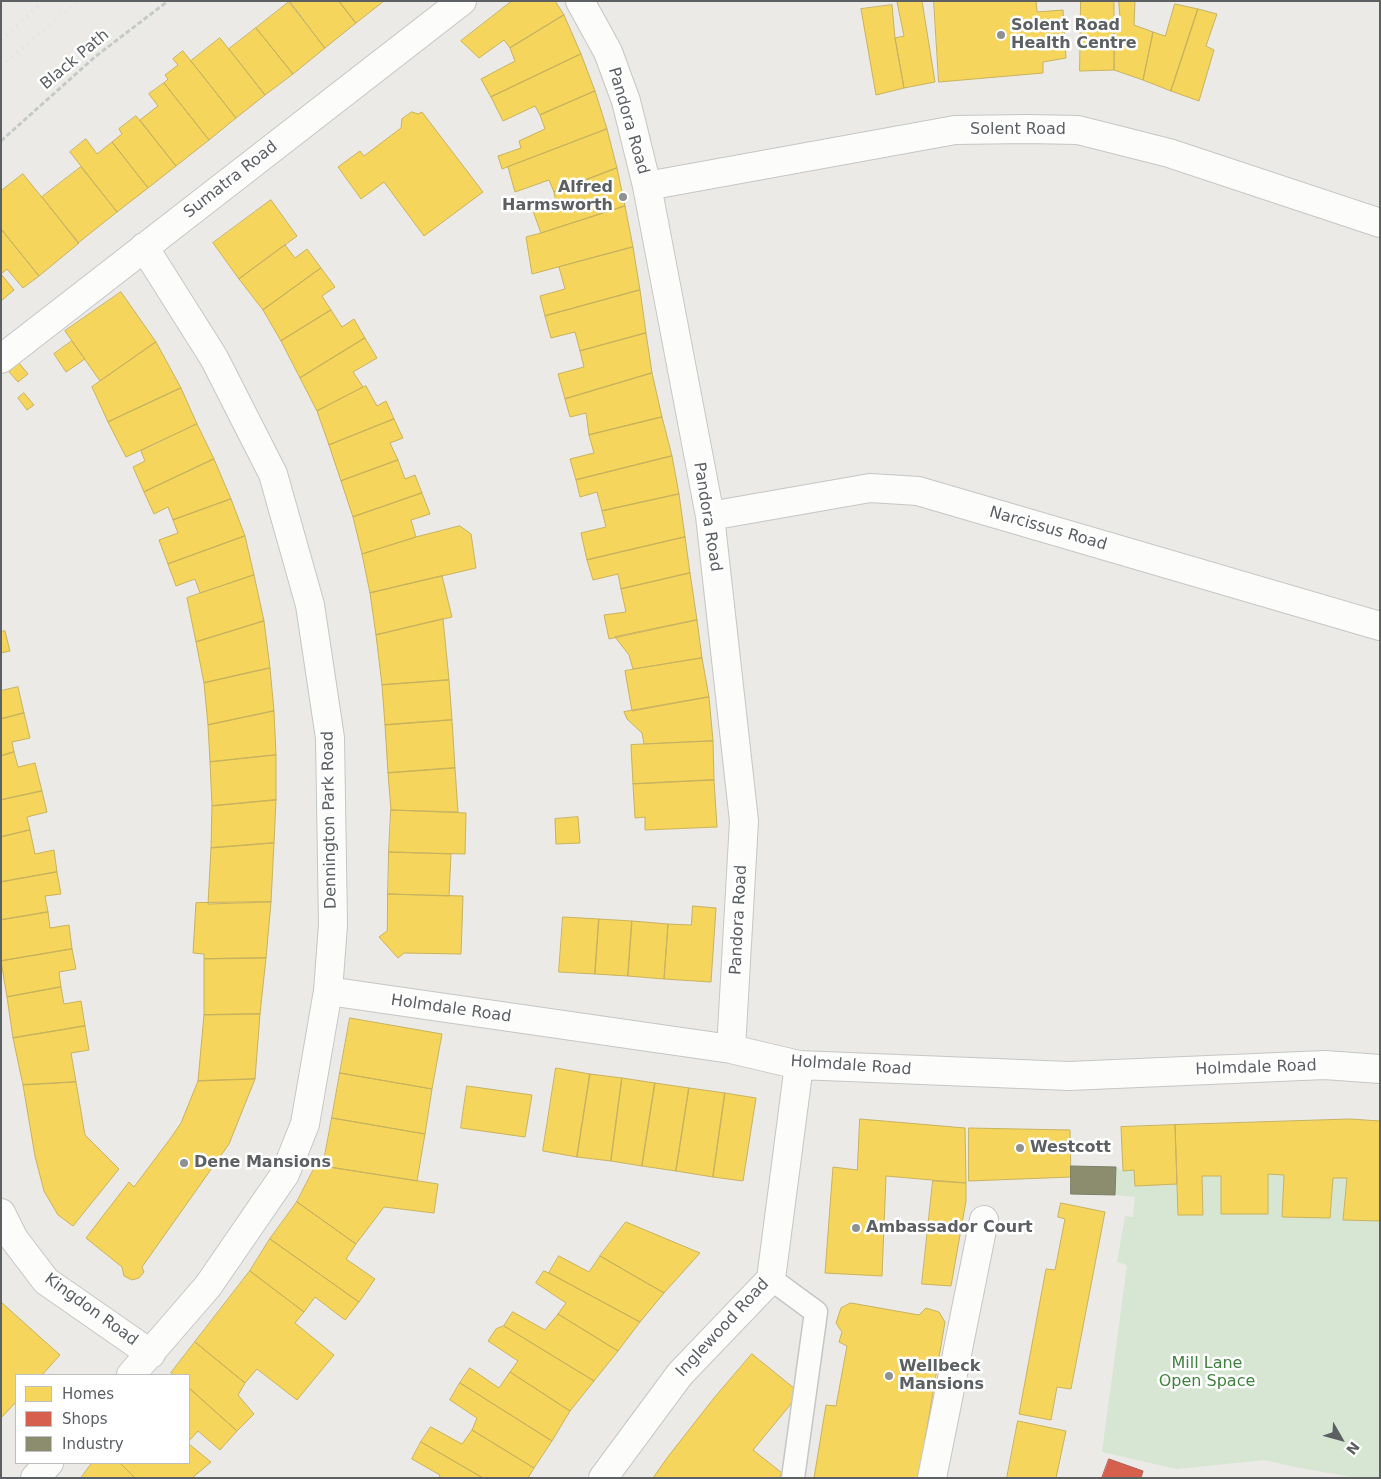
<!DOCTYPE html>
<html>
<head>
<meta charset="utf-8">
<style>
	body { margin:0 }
	#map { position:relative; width:1381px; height:1479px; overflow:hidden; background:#ebeae6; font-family:"DejaVu Sans",sans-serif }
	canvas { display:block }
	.frame { position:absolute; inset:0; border:2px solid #5c6063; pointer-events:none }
	.legend { position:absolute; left:15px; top:1374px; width:175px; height:90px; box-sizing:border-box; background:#fff; border:1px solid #bebfc1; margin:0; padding:6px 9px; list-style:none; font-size:15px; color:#5c6063 }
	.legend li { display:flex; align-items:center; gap:10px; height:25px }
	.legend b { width:25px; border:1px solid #bebfc1 }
	.north { position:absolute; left:1316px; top:1414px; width:50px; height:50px; -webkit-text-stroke:4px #fff; paint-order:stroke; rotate:128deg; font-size:14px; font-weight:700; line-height:20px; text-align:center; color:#5c6063 }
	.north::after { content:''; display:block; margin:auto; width:18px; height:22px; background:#5c6063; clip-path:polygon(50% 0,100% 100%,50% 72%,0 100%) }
</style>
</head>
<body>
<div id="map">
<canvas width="1381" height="1479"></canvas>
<div class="frame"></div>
<ul class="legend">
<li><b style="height:14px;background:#f6d55c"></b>Homes</li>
<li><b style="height:14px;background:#d6604d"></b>Shops</li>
<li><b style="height:14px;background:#8c8c6e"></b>Industry</li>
</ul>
<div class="north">N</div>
</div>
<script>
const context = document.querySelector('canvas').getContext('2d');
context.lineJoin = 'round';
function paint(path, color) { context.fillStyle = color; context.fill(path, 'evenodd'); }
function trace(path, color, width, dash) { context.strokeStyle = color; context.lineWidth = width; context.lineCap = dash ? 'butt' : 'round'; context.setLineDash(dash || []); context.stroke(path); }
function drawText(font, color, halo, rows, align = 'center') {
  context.font = font + ' "DejaVu Sans",sans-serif'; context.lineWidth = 5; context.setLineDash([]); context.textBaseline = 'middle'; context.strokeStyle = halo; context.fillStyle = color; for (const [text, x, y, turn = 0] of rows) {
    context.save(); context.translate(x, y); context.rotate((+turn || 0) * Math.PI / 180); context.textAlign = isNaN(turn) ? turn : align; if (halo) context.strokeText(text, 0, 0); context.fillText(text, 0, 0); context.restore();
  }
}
const green = new Path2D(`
	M1116,1167l7,4 11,-1 43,14 2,31h24l-1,-39h19l1,38h46v-40l16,1 -2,42 48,1 3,-40h14l-4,42 37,1v257h-23l-62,-11 -31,-7 -87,9 -75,-17 25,-187 -10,-3 8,-46 8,1 2,-20 -20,-2z`);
const homes = new Path2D(`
	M290,1h49l17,22 -31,25z
	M339,1h45l-28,22z
	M512,1h43l9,14 -54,33 -6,-8 -25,18 -18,-17z
	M922,1l13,81 -31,6 -9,-50 9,-2 -7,-34z
	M934,1h102l1,11 26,-2 3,48 -23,4v11l-104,9z
	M1081,1h33v69l-34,1z
	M1119,1h16l-1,24 19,7 -10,48 -29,-10 1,-48h5z
	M289,2l36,46 -32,26 -37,-46z
	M1175,4l23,5 -27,82 -28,-11 10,-48 12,4z
	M892,5l3,33 9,50 -28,7 -15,-86z
	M1198,9l19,5 -11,32 8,4 -15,51 -28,-10z
	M564,15l17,39 -90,43 -10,-18 34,-18 -5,-13z
	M256,28l37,46 -28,21 -36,-46z
	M220,38l45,57 -29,23 -45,-57z
	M183,51l53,67 -27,22 -45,-57 4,-4 -3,-4 13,-10 -5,-6z
	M581,54l14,37 -55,24 -5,-9 -32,15 -12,-24z
	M164,83l45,57 -33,26 -36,-46 18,-14 -9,-12z
	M595,91l12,38 -105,40 -4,-13 23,-8 -2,-7 26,-12 -5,-14z
	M412,112l6,2 4,-2 61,80 -59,44 -40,-54 -23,17 -23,-32 22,-16 4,5 37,-28 1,-9z
	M136,116l40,50 -28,22 -36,-46 10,-8 -3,-5z
	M607,129l10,39 -63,24 -5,-12 -34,12 -7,-25z
	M86,139l11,15 15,-12 36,46 -31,24 -47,-60z
	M81,167l36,45 -39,31 -36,-46z
	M617,168l8,38 -84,27 -8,-22 23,-8 -2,-11z
	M23,174l56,69 -40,33 -38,-47v-38z
	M271,200l26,36 -58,43 -26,-36z
	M625,206l8,41 -101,27 -6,-37 15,-4z
	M1,229l38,47 -16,12 -16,-19 -6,5z
	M285,245l10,13 12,-9 14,19 -58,42 -24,-31z
	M633,247l7,43 -95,26 -5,-20 25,-7 -6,-22z
	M321,268l14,19 -13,9 9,14 -50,31 -18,-31z
	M1,274l13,16 -13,11z
	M640,290l6,43 -66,18 -5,-19 -24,6 -6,-22z
	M121,292l35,50 -56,39 -35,-50z
	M331,310l11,17 12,-8 11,19 -65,40 -19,-37z
	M646,333l6,40 -87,26 -7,-25 26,-7 -4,-16z
	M365,338l12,20 -24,14 10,15 -46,24 -17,-33z
	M72,341l13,18 -19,13 -12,-18z
	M156,342l25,46 -73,34 -16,-35z
	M19,363l9,11 -10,8 -9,-10z
	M652,373l10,44 -73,18 -3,-22 -16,4 -5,-18z
	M366,386l11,20 9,-5 8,18 -65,26 -12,-34z
	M181,388l16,36 -71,33 -18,-35z
	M24,393l10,12 -7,5 -9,-12z
	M662,417l10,39 -96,24 -6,-21 24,-6 -5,-18z
	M394,419l9,19 -13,5 8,17 -57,21 -12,-36z
	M197,424l17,35 -70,33 -11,-25 12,-6 -4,-10z
	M672,456l7,38 -77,17 -5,-19 -17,5 -4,-17z
	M214,459l17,40 -58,21 -5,-13 -14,7 -10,-22z
	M398,460l7,19 10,-4 7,18 -69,24 -12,-36z
	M422,493l8,21 -19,6 5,17 -54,17 -9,-37z
	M679,494l6,43 -98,23 -6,-27 25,-6 -4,-16z
	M231,499l14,37 -77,28 -9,-24 19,-7 -5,-13z
	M460,526l11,8 5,34 -106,25 -8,-39 54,-17z
	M245,536l9,39 -54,18 -5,-14 -19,7 -8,-22z
	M685,537l5,36 -69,16 -3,-15 -25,6 -6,-20z
	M690,573l7,47 -88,19 -5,-24 22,-3 -5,-23z
	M254,575l10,46 -68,21 -9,-44z
	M442,576l10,41 -76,18 -6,-42z
	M443,619l6,61 -67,5 -6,-50z
	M697,620l5,38 -69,11 -4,-14 -14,-18z
	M264,621l6,47 -66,15 -8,-41z
	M5,631l5,20 -9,2v-21z
	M702,658l7,39 -77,14 -7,-40z
	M270,668l4,43 -66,14 -4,-42z
	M449,680l3,40 -67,5 -3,-40z
	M18,687l6,26 -23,6v-28z
	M709,697l4,44 -69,3 -2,-11 -15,-14 -3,-7z
	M274,711l2,44 -66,7 -2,-37z
	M24,713l6,25 -18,4 2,10 -13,4v-37z
	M452,720l3,48 -67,5 -3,-48z
	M713,741l1,39 -81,4 -2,-39z
	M14,752l4,15 17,-4 7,28 -41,9v-44z
	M276,755v45l-64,6 -2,-44z
	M455,768l3,44 -67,-2 -3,-37z
	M714,780l3,47 -72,3v-13l-10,1 -2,-34z
	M42,791l5,21 -20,5 3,13 -29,7v-37z
	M276,800l-2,43 -63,5 1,-42z
	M391,810l75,3 -1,41 -76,-2z
	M578,817l2,26 -24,1 -1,-25z
	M30,830l5,24 19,-4 3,22 -56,10v-45z
	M274,843l-3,59 -63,2 3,-56z
	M389,852l62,2 -2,42 -61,-2z
	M57,872l4,22 -16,2 3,16 -47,8v-38z
	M388,894l75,2 -2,58 -57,-1 -6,5 -19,-21 8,-6z
	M271,902l-5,56 -62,1v-5l-11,-1 3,-50z
	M693,906l23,2 -5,74 -47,-3 4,-55 23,1z
	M48,912l2,16 19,-3 3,24 -71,12v-41z
	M563,917l36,2 -4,55 -36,-2z
	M599,919l33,2 -4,55 -33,-2z
	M632,921l36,3 -4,55 -36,-3z
	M72,949l4,20 -17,3 2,15 -54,10 -6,-36z
	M266,958l-6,56 -56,1v-56z
	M61,987l3,17 17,-3 4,25 -72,12 -6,-41z
	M260,1014l-5,65 -57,2 6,-66z
	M350,1018l92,16 -10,55 -92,-16z
	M85,1026l4,24 -18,3 5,29 -53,3 -10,-47z
	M556,1068l34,6 -13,83 -34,-6z
	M340,1073l92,16 -7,45 -93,-16z
	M590,1074l32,4 -11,83 -34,-4z
	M622,1078l33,5 -13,83 -31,-5z
	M255,1079l-26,65 -87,123 2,5 -5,6 -7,2 -8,-4 -2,-9 -36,-29 43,-56 5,5 36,-48 11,-16 17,-42z
	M76,1082l9,53 34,34 -46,57 -15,-11 -14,-24 -9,-35 -12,-71z
	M655,1083l34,5 -13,83 -34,-5z
	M467,1086l65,9 -7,42 -64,-9z
	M689,1088l36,5 -12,84 -37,-6z
	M725,1093l31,5 -13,83 -30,-4z
	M332,1118l93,16 -8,47 -94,-15z
	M860,1119l105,9 1,55 -80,-7 -4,100 -57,-3 8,-106 24,3z
	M1350,1119l30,2v100l-37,-1 4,-42h-14l-3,40 -48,-1 2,-42 -16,-1v40h-47v-38h-19l1,39h-25l-3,-90z
	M1175,1125l2,59 -42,2 -1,-16 -11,1 -2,-44z
	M969,1128l101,2 1,47 -102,4z
	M317,1163l6,3 115,18 -4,29 -50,-6 -28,37 -59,-42z
	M933,1181l33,2v18l-15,85 -29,-2z
	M297,1202l59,42 -10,15 29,20 -16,23 -89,-63z
	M1061,1203l44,9 -34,177 -14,-2 -6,33 -32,-6 27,-145 9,1 10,-51 -7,-2z
	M626,1222l74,31 -36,40 -64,-37z
	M270,1239l89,63 -14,18 -30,-23 -11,15 -54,-41z
	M559,1256l30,16 11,-16 64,37 -24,29 -91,-49z
	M250,1271l54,41 -9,11 39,32 -37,45 -40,-31 -12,14 -50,-41z
	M544,1271l5,2 91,49 -22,29 -60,-37 8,-11 -30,-20z
	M1,1302l59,53 -18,20h-26v27l-15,16z
	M851,1303l68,12 7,-7 13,4 6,10 -20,118 7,1 -7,37h-111l12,-73 10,1 11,-60 -8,-4 3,-10 -6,-9 5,-15z
	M513,1312l32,18 13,-16 60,37 -24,30 -90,-55z
	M504,1326l90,55 -24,30 -60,-39 8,-11 -30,-20 8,-12z
	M195,1342l50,41 -7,12 16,19 -17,17 -48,-43v-13h-15l-3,-2z
	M752,1354l48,39 -47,57 29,23 -3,5h-126l14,-20 47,-60z
	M470,1368l29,20 11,-16 60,39 -18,30 -92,-58z
	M460,1383l92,58 -18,27 -62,-38 5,-12 -27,-18z
	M189,1388l48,43 -17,19 -22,-19 -9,10z
	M1018,1421l48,10 -10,47h-49z
	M431,1427l31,17 10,-14 62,38 -6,10h-45l-62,-36z
	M421,1442l62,36h-44l1,-3 -28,-16z
	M189,1444l22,18 -19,16h-57l-15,-15h69z
	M92,1463h28l15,15h-54z`);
const shops = new Path2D(`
	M1109,1459l34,12 -2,7h-39z`);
const industry = new Path2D(`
	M1071,1166l45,1 -1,28 -44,-1z`);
const path = new Path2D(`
	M1,141l95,-85 72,-55`);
const lane = new Path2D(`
	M771,1279l45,33 -23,166`);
const street = new Path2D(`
	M580,1l28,51 18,49 21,85 63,330 34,305 -13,228
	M647,186l308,-56 72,-1 51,1 91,23 211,70
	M1,359l461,-358
	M710,516l160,-28 48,3 462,135
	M328,991l403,58 68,16 270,11 256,-11 55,4
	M1,1213l13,26 32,42 105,73
	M131,1375l77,-89 77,-112 20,-50 23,-133 5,-66 -3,-187 -20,-133 -37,-131 -59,-116 -70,-111
	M35,1478l14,-15
	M603,1478l77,-104 91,-95 28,-214
	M932,1478l52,-258`);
const rail = new Path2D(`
	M1,40l42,-39
	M1,66l77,-65`);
const markers = [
	[1001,35,5,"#8e9091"],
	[623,197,5,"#8e9091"],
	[1020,1148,5,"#8e9091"],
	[184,1163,5,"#8e9091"],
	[856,1228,5,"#8e9091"],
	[889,1376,5,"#8e9091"]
];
const poiNames = [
	["Solent Road",1011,26],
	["Health Centre",1011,44],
	["Alfred",613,188,"right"],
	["Harmsworth",613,206,"right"],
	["Westcott",1030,1148],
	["Dene Mansions",194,1163],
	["Ambassador Court",866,1228],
	["Wellbeck",899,1367],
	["Mansions",899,1385]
];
const streetNames = [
	["Black Path",75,60,-40],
	["Pandora Road",628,121,74],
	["Solent Road",1018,130],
	["Sumatra Road",231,180,-38],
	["Pandora Road",707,517,81],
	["Narcissus Road",1048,529,16],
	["Dennington Park Road",330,820,-91],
	["Pandora Road",739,920,-87],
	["Holmdale Road",451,1009,8],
	["Holmdale Road",851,1066,4],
	["Holmdale Road",1256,1068,-2],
	["Kingdon Road",91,1310,36],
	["Inglewood Road",723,1328,-47]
];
const parkNames = [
	["Mill Lane",1207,1364],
	["Open Space",1207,1382]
];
paint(green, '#d6e6d3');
paint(homes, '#f6d55c');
trace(homes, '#c8b25e', 1);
paint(shops, '#d6604d');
trace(shops, '#b16054', 1);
paint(industry, '#8c8c6e');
trace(industry, '#7e7f6b', 1);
trace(lane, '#c5c6c6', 25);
trace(street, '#c5c6c6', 30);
trace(path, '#c5cac8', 3, [5, 2.5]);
trace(lane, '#fcfcfb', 22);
trace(street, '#fcfcfb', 28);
trace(rail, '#e2e2e2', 4, [1, 6]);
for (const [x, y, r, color] of markers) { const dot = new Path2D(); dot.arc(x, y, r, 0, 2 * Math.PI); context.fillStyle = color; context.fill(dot); trace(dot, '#fff', 2); }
drawText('bold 16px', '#5c6063', '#fff', poiNames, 'left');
drawText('16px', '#5c6063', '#fff', streetNames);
drawText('16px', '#3f823d', '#fff', parkNames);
</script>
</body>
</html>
